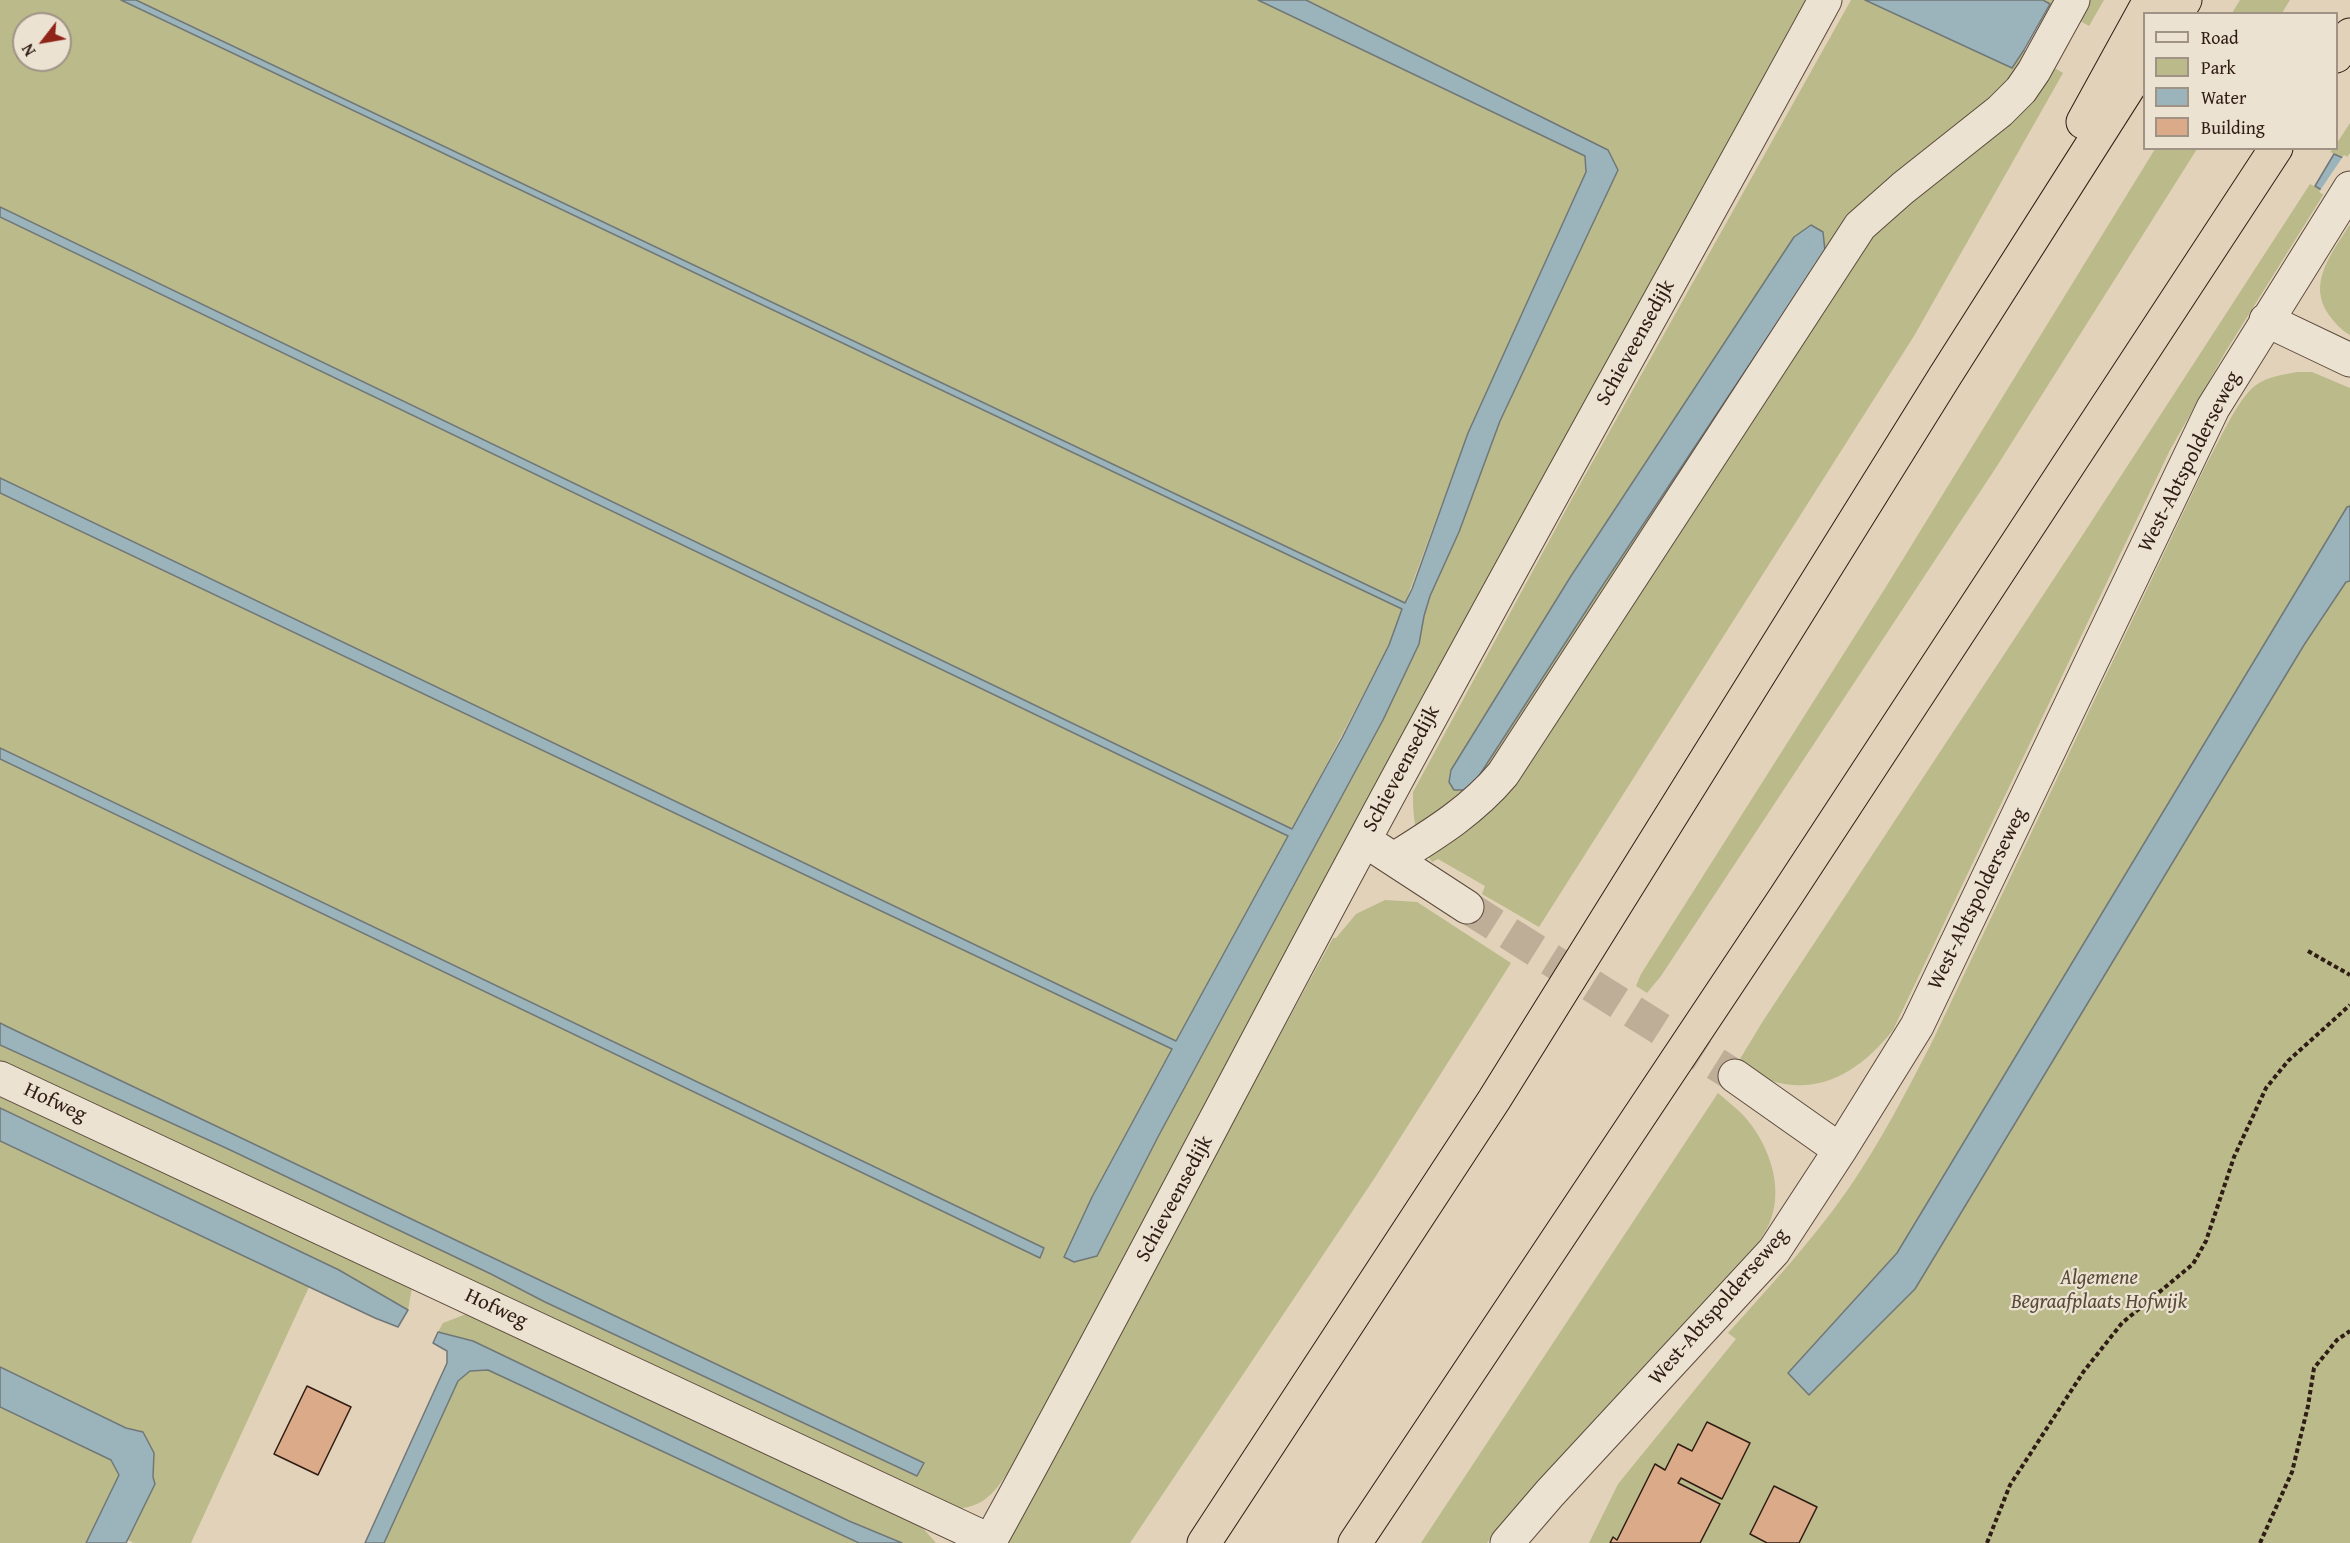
<!DOCTYPE html>
<html>
<head>
<meta charset="utf-8">
<style>
	body { margin:0 }
	#map { position:relative; width:2350px; height:1543px; overflow:hidden; background:#e2d2b9; font-family:"Gentium Book Plus",serif }
	canvas { display:block }
	.legend { position:absolute; left:2143px; top:12px; width:195px; height:138px; box-sizing:border-box; background:#ece2d2; border:2px solid #a09386; margin:0; padding:8px 10px; list-style:none; font-size:18px; color:#2f1c14 }
	.legend li { display:flex; align-items:center; gap:12px; height:30px }
	.legend b { width:30px; border:2px solid #a09386 }
	.north { position:absolute; left:12px; top:12px; width:60px; height:60px; box-sizing:border-box; background:#ece2d2; border:2px solid #a09386; border-radius:50%; rotate:239deg; font-size:16px; font-weight:700; line-height:24px; text-align:center; color:#2f1c14 }
	.north::after { content:''; display:block; margin:auto; width:21px; height:27px; background:#8f2418; clip-path:polygon(50% 0,100% 100%,50% 72%,0 100%) }
</style>
</head>
<body>
<div id="map">
<canvas width="2350" height="1543"></canvas>
<ul class="legend">
<li><b style="height:8px;background:#ece2d2"></b>Road</li>
<li><b style="height:16px;background:#baba8a"></b>Park</li>
<li><b style="height:16px;background:#9bb4bb"></b>Water</li>
<li><b style="height:16px;background:#dbaa88"></b>Building</li>
</ul>
<div class="north">N</div>
</div>
<script>
const context = document.querySelector('canvas').getContext('2d');
context.lineJoin = 'round';
function paint(path, color) { context.fillStyle = color; context.fill(path, 'evenodd'); }
function trace(path, color, width, dash) { context.strokeStyle = color; context.lineWidth = width; context.lineCap = dash ? 'butt' : 'round'; context.setLineDash(dash || []); context.stroke(path); }
function drawText(font, color, halo, rows, align = 'center') {
  context.font = font + ' "Gentium Book Plus",serif'; context.lineWidth = 4.5; context.setLineDash([]); context.textBaseline = 'middle'; context.strokeStyle = halo; context.fillStyle = color; for (const [text, x, y, turn = 0] of rows) {
    context.save(); context.translate(x, y); context.rotate((+turn || 0) * Math.PI / 180); context.textAlign = isNaN(turn) ? turn : align; if (halo) context.strokeText(text, 0, 0); context.fillText(text, 0, 0); context.restore();
  }
}
const green = new Path2D(`
	M0,0h121l1282,609 -14,36 -97,185 -1292,-623zM24,24h36v36h-36z
	M136,0h1122l327,155 1,17 -118,261 -63,170z
	M1306,0h499l-392,717 -399,746c-19,29 -29,47 -67,46l-947,-444v-572l1172,556 -80,148 67,-62 224,-415 36,-76 5,-28 6,-20 29,-64 41,-111 118,-251 -10,-20z
	M1851,0h14l146,68 13,-18 39,23 -149,263 -375,591 -57,-33 3,-8 -47,-27 -6,3c-17,-24 -19,-41 -19,-70l161,-297z
	M2043,0h61l-15,26z
	M2240,0h50l-8,13h-50z
	M2350,123v30l-4,6 -16,-7 3,-3 3,-1 1,-5z
	M2155,149h42l-200,317 -336,510 -14,17 -11,-7 5,-12 243,-384z
	M2310,184l15,8 -99,159 -56,99 -277,580c-42,53 -94,75 -156,34l26,-43 319,-485z
	M0,217l1289,619 -113,205 -1176,-563z
	M2350,224v111c-9,-5 -15,-12 -21,-20 -23,-32 4,-63 21,-91z
	M2297,372h15l38,16v118l-3,1 -29,118 28,-43 4,-1v962h-761l29,-59 118,-145 -8,-6c42,-47 85,-93 121,-145 32,-47 58,-97 84,-148l271,-571c12,-21 34,-72 52,-84 13,-9 27,-10 41,-13z
	M1385,900l32,2 94,61 -137,216 -244,364h-128l331,-605h3l20,-24z
	M0,1085l412,203 -4,22 -69,-40 -339,-162z
	M1718,1093c8,7 17,14 24,21 25,26 42,70 29,105 -2,7 -7,14 -11,21l-192,208 -81,95h-66z
	M0,1141l309,146 -118,256h-57l-6,-3 27,-56 -2,-7 1,-24 -16,-20 -138,-66z
	M469,1313l452,213 15,17h-34l-53,-22 -376,-180 -35,-9 5,-9z
	M488,1370l15,6 356,167h-475l74,-162 12,-10z
	M0,1407l111,53 8,15 -33,68h-86z`);
const water = new Path2D(`
	M121,0h15l1269,603 7,-14 56,-156 118,-261 -1,-16 -327,-156h48l302,150 10,20 -118,251 -41,111 -29,64 -6,20 -5,28 -36,76 -224,415 -62,121 -23,6 -10,-5 28,-60 80,-148 -1172,-556v-15l1176,563 112,-205 -1288,-619v-10l1292,622 50,-91 47,-93 13,-36z
	M1865,0h178l7,4 -26,46 -12,18z
	M2334,154l16,7v46l-35,-21z
	M1811,225l12,7 2,19 -228,343 -122,188 -11,8h-10l-5,-8 2,-12 120,-194 223,-339z
	M2350,506v75l-4,1 -42,63 -389,644 -106,106 -21,-22 109,-120 450,-746z
	M0,748l1044,500 -4,10 -1040,-499z
	M0,1023l8,4 916,436 -7,13 -372,-174 -54,-28 -265,-126 -226,-103z
	M0,1108l339,162 69,40 -10,17 -23,-9 -375,-177z
	M438,1332l35,9 376,180 53,22h-43l-371,-173 -18,1 -12,10 -74,162h-19l82,-180v-12l-14,-8z
	M0,1367l126,61 17,4 11,21 -1,24 2,7 -29,59h-40l33,-68 -8,-15 -111,-53z`);
const pier = new Path2D(`
	M2344,155l6,3v52l-31,-18z`);
const building = new Path2D(`
	M307,1386l44,21 -33,68 -44,-21z
	M1707,1422l43,21 -28,56 -41,-21 -3,5 42,21 -20,39h-90l3,-6 4,3 38,-76 10,6 13,-26 14,7z
	M1774,1486l43,21 -18,36h-32l-17,-9z`);
const minorTunnel = new Path2D(`
	M1467,907l268,169`);
const path = new Path2D(`
	M2308,951l42,24
	M1987,1543l23,-58 74,-114 38,-48 71,-59 13,-23 28,-84 32,-69 22,-27 62,-56
	M2260,1543l32,-71 16,-66 6,-38 23,-28 13,-9`);
const minor = new Path2D(`
	M2266,320l84,40
	M1378,849l89,58
	M1394,859c40,-25 78,-48 109,-85l357,-548 43,-38 97,-77 21,-21 13,-19 39,-71
	M1735,1076l105,74
	M0,1078l991,463
	M989,1543c129,-234 251,-473 378,-708 150,-280 306,-557 458,-835
	M1507,1543l43,-50 224,-242 66,-101 77,-124 296,-618 137,-220`);
const highway = new Path2D(`
	M2176,14l9,-14
	M2336,56l14,-21
	M2083,122l67,-122
	M1204,1543l290,-443 451,-724 199,-313
	M1355,1543l431,-647 490,-748`);
const streetNames = [
	["Schieveensedijk",1636,343,-61],
	["West-Abtspolderseweg",2190,462,-63],
	["Schieveensedijk",1402,769,-62],
	["West-Abtspolderseweg",1978,899,-64],
	["Hofweg",55,1103,25],
	["Schieveensedijk",1175,1199,-62],
	["West-Abtspolderseweg",1719,1307,-49],
	["Hofweg",496,1309,25]
];
const parkNames = [
	["Algemene",2099,1279],
	["Begraafplaats Hofwijk",2099,1303]
];
paint(green, '#baba8a');
paint(water, '#9bb4bb');
trace(water, '#707778', 1.5);
paint(pier, '#e2d2b9');
paint(building, '#dbaa88');
trace(building, '#2f1c14', 1.5);
trace(minorTunnel, '#beae98', 33, [33, 16]);
trace(minor, '#5c4a3d', 35);
trace(highway, '#2f1c14', 35);
trace(path, '#2f1c14', 4, [4.5, 3]);
trace(minor, '#ece2d2', 33);
trace(highway, '#e2d2b9', 33);
drawText('21px', '#2f1c14', '#ece2d2', streetNames);
drawText('italic 21px', '#594b37', '#ece2d2', parkNames);
</script>
</body>
</html>
